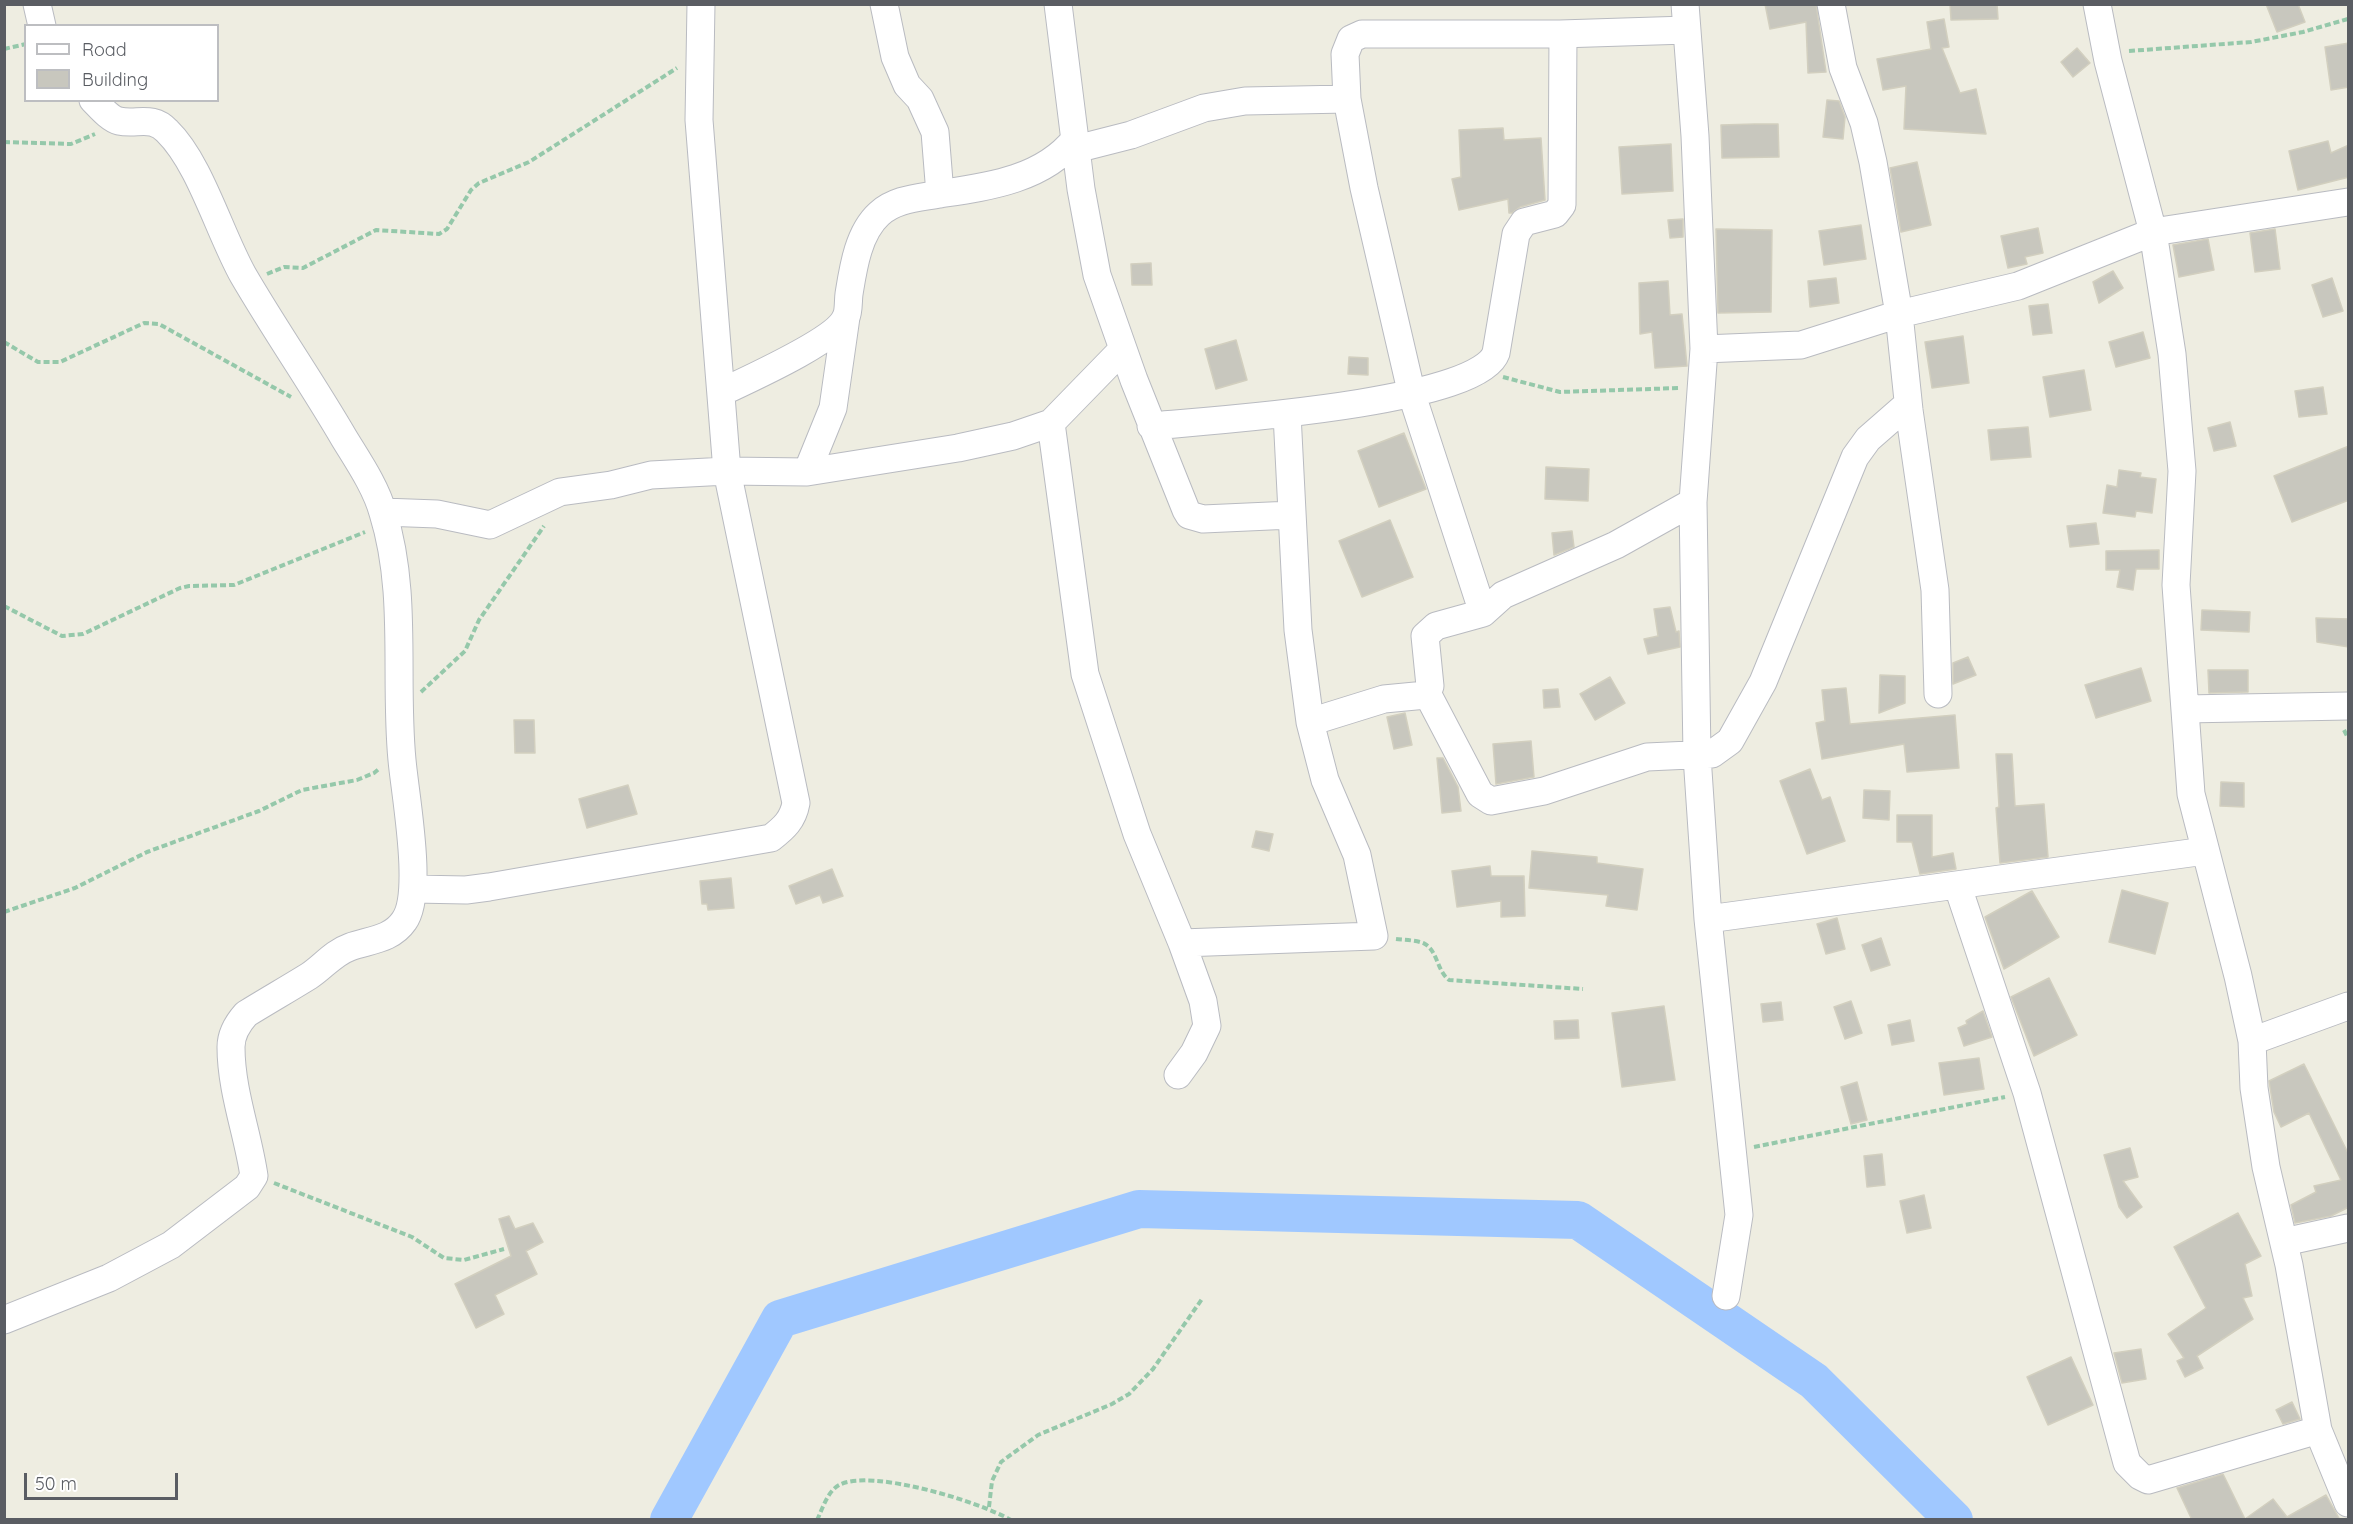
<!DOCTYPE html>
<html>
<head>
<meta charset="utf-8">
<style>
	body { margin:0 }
	#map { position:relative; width:2353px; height:1524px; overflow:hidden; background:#eeede1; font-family:Quicksand,sans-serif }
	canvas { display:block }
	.frame { position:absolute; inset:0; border:6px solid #5a5d63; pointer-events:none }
	.legend { position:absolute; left:24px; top:24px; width:195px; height:78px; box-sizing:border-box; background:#fff; border:2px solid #bdbec1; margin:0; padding:8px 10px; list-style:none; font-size:18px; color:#5a5d63 }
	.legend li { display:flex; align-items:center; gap:12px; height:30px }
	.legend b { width:30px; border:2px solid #bdbec1 }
	.scale { position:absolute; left:24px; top:1473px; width:154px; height:27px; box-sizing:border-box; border:3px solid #5a5d63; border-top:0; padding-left:8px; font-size:18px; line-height:21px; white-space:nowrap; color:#5a5d63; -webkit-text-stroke:4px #fff; paint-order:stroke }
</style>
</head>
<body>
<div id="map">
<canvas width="2353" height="1524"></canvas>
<div class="frame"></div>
<ul class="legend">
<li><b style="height:8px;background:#fff"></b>Road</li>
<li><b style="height:16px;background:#c8c7be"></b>Building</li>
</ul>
<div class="scale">50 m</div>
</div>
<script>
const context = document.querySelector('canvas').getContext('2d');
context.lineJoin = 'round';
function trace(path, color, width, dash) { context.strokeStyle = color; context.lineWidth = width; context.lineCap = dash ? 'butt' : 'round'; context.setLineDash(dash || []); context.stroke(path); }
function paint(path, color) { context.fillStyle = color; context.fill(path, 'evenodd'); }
const river = new Path2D(`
	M669,1520l111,-201 359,-110 439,11 236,161 140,139`);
const building = new Path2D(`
	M1765,4h51l10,68 -18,1 -2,-51 -36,7z
	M1950,4h47l1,15 -47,1z
	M2266,4h32l7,18 -28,10z
	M1944,19l5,28 -7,1 18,45 16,-4 10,45 -82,-5 2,-43 -23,4 -6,-31 54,-10 -4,-27z
	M2349,43v44l-18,3 -6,-43z
	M2077,48l13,15 -17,14 -12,-15z
	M1827,100l12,1 6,16 -2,22 -20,-2z
	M1755,124h23l1,33 -57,1 -1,-33z
	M1503,128l1,12 37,-2 4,62 -25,7 -8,6h-3l-1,-14 -49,11 -7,-31 9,-2 -2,-47z
	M2328,141l3,12 18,-8v32l-51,13 -9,-39z
	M1671,144l2,47 -51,3 -3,-47z
	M1917,162l14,63 -30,7 -11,-64z
	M1683,219v18l-13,1 -2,-18z
	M1861,225l5,34 -42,6 -5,-34z
	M2038,228l5,25 -18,4 2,7 -19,4 -7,-32z
	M1716,229l56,1 -1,82 -53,1z
	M2275,229l5,40 -25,3 -5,-39z
	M2208,239l6,31 -35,7 -6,-32z
	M1151,263l1,22h-20l-1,-21z
	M2113,271l10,17 -24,15 -6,-21z
	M1836,278l3,25 -29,4 -2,-26z
	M2332,278l11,33 -20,6 -11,-32z
	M1668,281l2,34 12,-1 5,52 -32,2 -3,-36 -12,2 -1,-51z
	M2048,304l4,29 -19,2 -4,-29z
	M2143,332l7,26 -34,9 -7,-25z
	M1963,336l6,47 -37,5 -7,-46z
	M1236,340l11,40 -31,9 -11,-40z
	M1349,357l19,1v17l-20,-1z
	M2084,370l7,40 -41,7 -7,-40z
	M2323,387l4,27 -28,3 -4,-26z
	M2230,422l6,24 -22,5 -6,-23z
	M2028,427l3,30 -40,3 -3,-30z
	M1404,433l22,56 -47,18 -21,-56z
	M2349,446v54l-57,22 -18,-46z
	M1546,467l43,2 -1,32 -43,-2z
	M2119,470l22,3 -1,4 16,2 -4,34 -16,-2 -1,6 -32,-4 4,-28 10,2z
	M1390,520l23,57 -51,20 -23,-56z
	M2096,523l3,21 -29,3 -3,-21z
	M1572,531l2,16 -20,8 -2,-22z
	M2159,550v19h-23l-3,21 -16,-3 3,-17h-14v-19z
	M1670,607l6,25 3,-1 1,16 -32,7 -4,-15 14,-3 -4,-27z
	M2202,610l48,2 -1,20 -48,-2z
	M2316,618l33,1v28l-32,-5z
	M1968,657l8,18 -23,9v-21z
	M2141,668l10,33 -55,17 -11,-33z
	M2208,670h40v22l-39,1z
	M1880,675l25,1v27l-26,10z
	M1610,677l15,26 -30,17 -15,-26z
	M1846,688l4,36 105,-9 4,53 -52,4 -3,-28 -82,15 -6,-36 9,-2 -3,-31z
	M1558,689l2,18 -16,1 -1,-18z
	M1405,713l7,32 -18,4 -7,-32z
	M514,720h20l1,33h-20z
	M1531,741l3,36 -38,7 -3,-40z
	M1996,754h16l3,52 29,-2 4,53 -48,6 -4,-55 3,-1z
	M1437,758h6l15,29 3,24 -19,2z
	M1810,769l12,31 8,-3 15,44 -38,13 -27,-73z
	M2221,782l23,1v24l-24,-1z
	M628,785l9,29 -50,14 -8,-29z
	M1864,790l26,1 -1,29 -26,-2z
	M1897,815h35v42l21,-4 3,16 -36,5 -8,-32h-15z
	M1256,831l17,3 -4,17 -17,-4z
	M1532,851l65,6v6l46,6 -6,41 -31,-4 2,-11 -79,-7z
	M1490,866l1,10h33l1,40 -24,1v-16l-44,6 -5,-36z
	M832,869l11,27 -20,7 -3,-8 -24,9 -7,-18z
	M731,878l3,30 -26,2 -1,-6h-5l-2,-23z
	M2122,890l46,13 -13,51 -46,-12z
	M2032,891l27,46 -55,32 -19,-52z
	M1837,918l8,31 -19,5 -9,-30z
	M1881,938l9,27 -19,6 -9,-26z
	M2049,978l28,57 -43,21 -23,-59z
	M1851,1001l11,32 -17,6 -11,-32z
	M1781,1002l2,18 -20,2 -2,-18z
	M1664,1006l11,74 -53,7 -10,-74z
	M1983,1011l9,26 -28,9 -6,-18 9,-4 -1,-3z
	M1578,1020l1,18 -24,1 -1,-18z
	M1910,1020l4,21 -22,4 -4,-20z
	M1979,1058l5,31 -40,6 -5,-32z
	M2304,1064l45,91v52l-18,9 -36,7 -4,-18 25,-13 -2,-6 27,-6 -32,-67 -28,14 -7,-15 -5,-31z
	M1857,1082l10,38 -16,4 -10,-37z
	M2130,1148l8,29 -15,4 19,26 -15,11 -8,-11 -15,-52z
	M1882,1154l3,31 -18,2 -3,-31z
	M1924,1195l7,33 -24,5 -7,-32z
	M2238,1213l23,43 -16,8 7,32 -9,2 10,21 -56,37 6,12 -18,9 -8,-16 7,-3 -16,-24 38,-26 -32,-61z
	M509,1216l6,13 18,-6 10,19 -17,9 11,23 -42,21 9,19 -28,14 -21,-44 56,-28 -12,-37z
	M2141,1349l5,30 -24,4 -8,-30z
	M2071,1357l22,48 -45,20 -21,-48z
	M2292,1402l8,17 -17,5 -7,-14z
	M2223,1474l22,45 28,-20 14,18 39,-22 14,25h-148l-15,-32z`);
const path = new Path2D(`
	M4,49l22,-5
	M2129,51l122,-9 52,-10 45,-13
	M4,142l67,2 24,-10
	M267,274l17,-7 19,1 73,-38 63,4 8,-5 24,-39 8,-7 50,-21 148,-94
	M4,342l34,20h22l84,-39 15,1 132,73
	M1503,377l57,15 120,-4
	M4,606l58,30 21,-2 97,-46 9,-2 45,-1 131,-53
	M421,692l44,-41 14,-31 65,-94
	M2344,730l4,8
	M4,912l71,-24 72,-36 112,-41 43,-21 55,-10 17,-7 6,-5
	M1396,939c8,1 22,1 29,5 13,8 12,27 24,36l134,9
	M1754,1147l251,-50
	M274,1183l138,54 32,21 20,2 40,-11
	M989,1507l3,-26 9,-19 37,-27 74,-31 17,-10 24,-25 49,-70
	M817,1520c6,-12 10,-28 22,-35 32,-17 141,17 172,35`);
const minor = new Path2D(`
	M37,4l5,22
	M884,4l11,53 12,28 13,14 15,33 5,62
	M1058,4l23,185 16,86 37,105 52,130 3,5 14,4 89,-4
	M1685,4l10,132 9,213 -11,153 4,254 11,163 31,296 -13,81
	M1831,4l12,64 21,55 9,39 26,152 10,96 26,180 3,104
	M2097,4l11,57 45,171 19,122 10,117 -6,114 15,209 47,182 14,65 2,47 12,79 23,98 29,165 30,73
	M1076,149l55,-14 73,-27 41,-7 102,-2
	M1704,349l97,-4 98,-31 119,-28 135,-54 195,-30
	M722,392c25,-12 115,-52 124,-75 3,-6 2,-16 3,-23 4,-25 9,-61 30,-80 16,-15 39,-16 60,-20 47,-7 104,-14 136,-55
	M1051,423l34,251 52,160 45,109 21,58 4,25 -13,27 -16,22
	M1151,426c54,-5 327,-22 345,-73l20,-119 8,-12 31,-8 7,-9 1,-171
	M807,472l26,-64 13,-91
	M383,512l54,2 53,11 70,-33 51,-7 40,-10 76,-4 80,1 151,-24 55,-12 38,-13 72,-74
	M1483,613l-71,-218 -48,-207 -17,-89 -2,-45 6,-15 11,-5h198l127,-4
	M1427,693l53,101 11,7 53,-10 103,-34 65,-3 18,-13 33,-59 92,-225 13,-18 40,-35
	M2185,709l163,-3
	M1310,722l74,-23 42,-4 4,-9 -5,-50 11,-10 47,-13 20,-18 113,-50 77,-43
	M1958,887l69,206 100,370 13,13 8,4 170,-50
	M414,889l52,1 23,-3 282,-49c13,-10 22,-18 25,-35l-69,-332 -28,-351 2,-116
	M1708,919l497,-68
	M1182,943l192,-7 -17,-81 -32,-75 -15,-58 -12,-92 -11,-216
	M2252,1041l96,-35
	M2284,1242l64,-14
	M4,1320l105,-42 62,-33 76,-58 7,-11c-6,-42 -23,-85 -23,-129 0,-12 7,-24 15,-33 21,-13 42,-25 63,-38 14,-9 24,-23 41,-29 19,-7 41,-7 54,-26 20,-27 1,-126 -2,-161 -8,-82 6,-167 -19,-247 -7,-26 -25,-52 -39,-75 -32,-55 -69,-108 -101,-163 -24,-43 -43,-112 -76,-144 -15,-16 -30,-6 -48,-10 -9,-2 -19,-14 -26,-21`);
trace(river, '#a0c8ff', 38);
paint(building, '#c8c7be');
trace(building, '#d2cfbf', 1.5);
trace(minor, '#b9bbc1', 29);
trace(path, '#95c8aa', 4, [6, 3]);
trace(minor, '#fff', 27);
</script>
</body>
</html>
